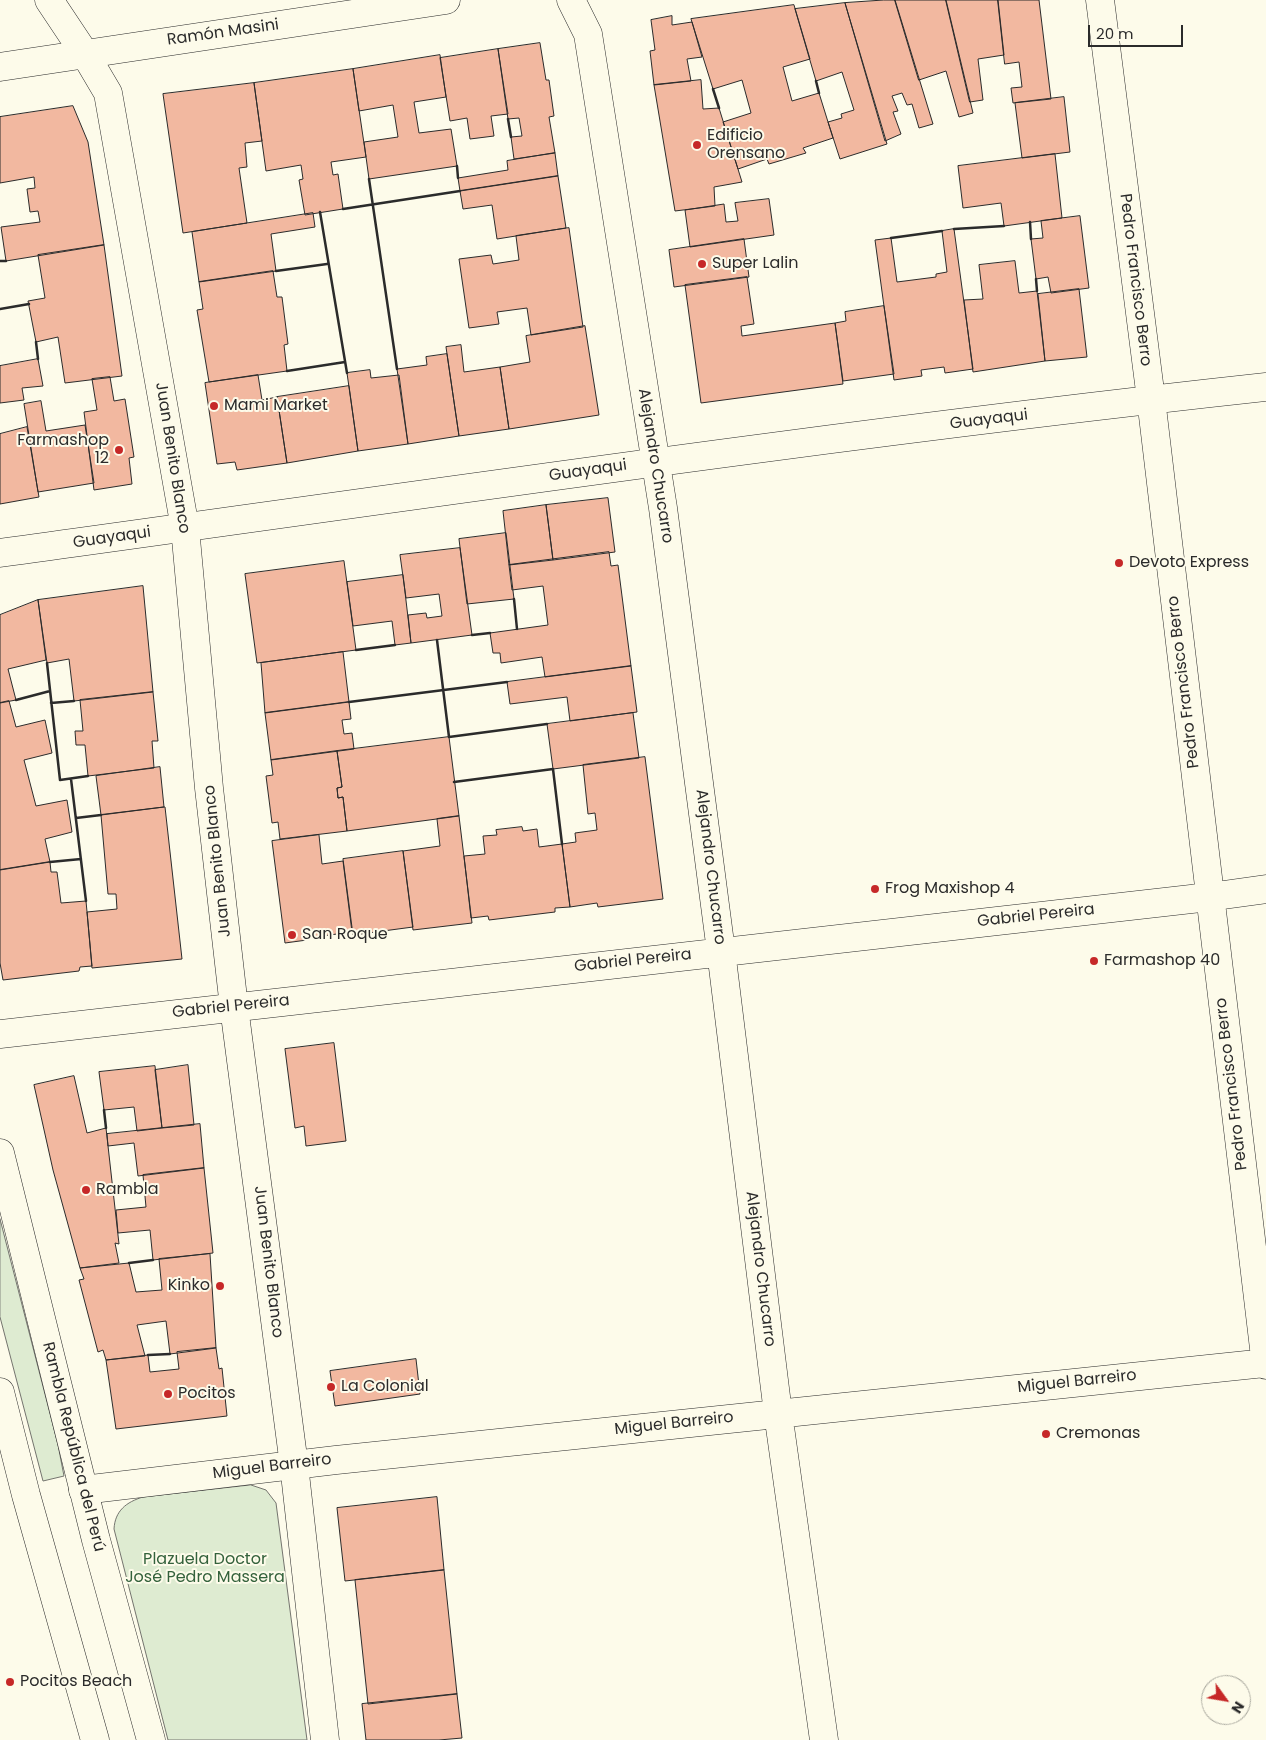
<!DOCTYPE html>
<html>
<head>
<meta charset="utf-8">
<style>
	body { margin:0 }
	#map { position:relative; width:1266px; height:1740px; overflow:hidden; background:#fdfbea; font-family:Poppins,sans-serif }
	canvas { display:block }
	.north { position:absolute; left:1201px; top:1675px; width:50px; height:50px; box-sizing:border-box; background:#fdfbea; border:1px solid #a9a89e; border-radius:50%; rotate:122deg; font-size:14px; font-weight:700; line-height:20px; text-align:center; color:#2b2b2b }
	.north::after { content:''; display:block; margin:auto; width:18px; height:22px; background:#c62828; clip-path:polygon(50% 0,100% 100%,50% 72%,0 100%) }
	.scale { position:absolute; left:1088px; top:25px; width:95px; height:22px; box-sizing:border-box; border:2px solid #2b2b2b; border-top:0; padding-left:6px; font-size:15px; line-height:18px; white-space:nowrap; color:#2b2b2b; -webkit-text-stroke:4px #fdfbea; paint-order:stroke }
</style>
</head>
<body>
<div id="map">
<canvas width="1266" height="1740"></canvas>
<div class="north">N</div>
<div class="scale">20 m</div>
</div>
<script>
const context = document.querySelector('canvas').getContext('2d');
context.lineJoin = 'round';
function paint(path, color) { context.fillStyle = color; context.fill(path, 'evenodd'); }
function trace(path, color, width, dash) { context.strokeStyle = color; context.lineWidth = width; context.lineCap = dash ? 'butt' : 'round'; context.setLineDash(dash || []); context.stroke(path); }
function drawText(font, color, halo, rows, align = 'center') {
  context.font = font + ' Poppins,sans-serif'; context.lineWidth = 4; context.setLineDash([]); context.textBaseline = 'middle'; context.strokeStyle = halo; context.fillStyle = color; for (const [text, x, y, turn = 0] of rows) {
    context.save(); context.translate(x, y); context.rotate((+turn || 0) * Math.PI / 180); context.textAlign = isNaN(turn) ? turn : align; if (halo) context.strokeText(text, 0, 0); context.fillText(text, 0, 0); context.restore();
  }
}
const green = new Path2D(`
	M0,1219l58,226 6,31 -21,5 -43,-164z
	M251,1485l15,5 10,13 31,237h-139l-54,-211c1,-18 12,-27 29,-32z`);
const building = new Path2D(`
	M884,0h11l38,124 -14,4 -7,-24 -5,1 -5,-12 -10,3 6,15 -5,1 8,22 -16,7 -40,-138z
	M895,0h51l27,113 -14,4 -13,-46 -27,9z
	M946,0h52l6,55 -26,4 5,41 -13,2z
	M998,0h41l12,99 -38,4 -2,-15 11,-1 -3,-25 -14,2z
	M845,3l42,141 -47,15 -12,-37 14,-4 -1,-4 13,-4 -12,-38 -26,9 -21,-72z
	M794,5l16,54 -27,8 9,34 27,-8 14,45 -30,10 3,5 -37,11 -2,-5 -29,10 -15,-47 28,-9 -9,-33 -29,9 -22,-70z
	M672,16v9l20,-3 10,35 -15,2 4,22 -37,4 -4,-34 5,-1 -4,-30z
	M540,43l6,37h3l5,36 -5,1 6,36 -41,6 -3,-22 11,-1 -3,-18 -11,1 -10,-70z
	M498,49l10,65 -17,2 3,20 -24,3 -3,-21 -17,3 -10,-63z
	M440,55l6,42 -32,5 5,31 32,-4 6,37 -88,13 -5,-37 34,-5 -5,-32 -34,6 -6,-42z
	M353,69l13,88 -35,5 2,13 5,-1 5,35 -38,6 -6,-35 4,-1 -2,-14 -35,6 -12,-88z
	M701,80l2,29 16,-1 23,74 -28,5 1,19 -40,5 -21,-126z
	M254,83l8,58 -17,2 2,24 -8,1 8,55 -64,10 -20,-139z
	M1064,97l6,55 -48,6 -7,-55z
	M73,106l15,36 16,103 -98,16 -5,-34 39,-5 -2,-11 -8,1 -3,-23 8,-1 -1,-11 -34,6v-66z
	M555,153l3,23 -98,15 -2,-13 50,-8 -1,-9z
	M1055,154l7,64 -58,8 -3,-23 -38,5 -5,-42z
	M558,176l8,52 -69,11 -5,-34 -29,4 -3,-18z
	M769,199l5,36 -84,12 -5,-37 39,-6 2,18 12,-1 -3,-18z
	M313,213l2,14 -44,7 5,37 -77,11 -7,-50z
	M1080,216l9,72 -38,5 -3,-16 -12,2 -5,-40 12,-1 -2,-17z
	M569,228l14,99 -52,8 -4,-27 -30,4 2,12 -30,4 -10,-69 32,-4 2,9 26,-4 -3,-24z
	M954,229l19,140 -28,4 -1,-6 -23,3 1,6 -28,4 -19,-140 16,-2 6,44 39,-5v-3l11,-2 -5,-41z
	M744,239l5,38 -75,10 -5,-37z
	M104,245l18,131 -57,7 -7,-46 -22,5 -8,-41 17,-3 -7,-43z
	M1015,261l4,32 18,-2 8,70 -72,11 -9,-72 19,-1 -4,-34z
	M273,271l4,26h5l6,47 -4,1 3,26 -78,11 -12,-72 6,-1 -4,-27z
	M747,277l7,47 -13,2 1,10 93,-13 8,61 -142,19 -16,-118z
	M1079,289l8,68 -42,4 -7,-67z
	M884,306l10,68 -51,7 -8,-58 11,-2 -1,-9z
	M585,326l14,89 -90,14 -9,-62 30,-5 -4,-26z
	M461,345l3,27 36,-5 9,62 -50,7 -13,-89z
	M447,354l12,82 -51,8 -11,-75 30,-4 -1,-8z
	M38,359l5,27 -21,2 2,12 -24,3v-37z
	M370,370l1,8 28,-3 9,69 -50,7 -11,-78z
	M258,375l4,25 15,-3 10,66 -50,7 -2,-8 -18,2 -12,-81z
	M110,377l4,24 11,-2 9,58 -5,1 3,26 -38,6 -10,-78 13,-2 -5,-31z
	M349,386l9,65 -71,12 -10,-66z
	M41,401l5,30 39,-6 9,58 -56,9 -14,-88z
	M27,427l12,70 -39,7v-70z
	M608,498l7,54 -62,8 -7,-55z
	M546,505l7,55 -44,5 -6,-54z
	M506,533l8,66 -47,5 -8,-65z
	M460,548l12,87 -61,8 -3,-28 18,-2 1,5 15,-2 -3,-22 -33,4 -6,-43z
	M609,552l2,14 7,-1 13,101 -86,11 -3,-20 -41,6 -1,-10h-7l-3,-20 58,-8 -5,-39 -31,4 -3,-25z
	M344,561l12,89 -99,13 -12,-89z
	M403,575l8,68 -16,2 -3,-24 -39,5 -6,-44z
	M143,586l10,106 -79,9 -5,-42 -22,4 -9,-63z
	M38,600l8,60 -38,9 8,31 -16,3v-88z
	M343,652l6,50 -84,11 -4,-50z
	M631,666l6,46 -67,9 -3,-24 -57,7 -3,-22z
	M153,692l5,49h-6l2,27 -66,8 -3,-31h-9l-1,-14h8l-3,-31z
	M9,701l7,26 29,-7 7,33 -28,7 12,46 31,-6 5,32 -27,7 5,23 -50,8v-167z
	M349,702l2,17 -9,1 2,14 8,-1 2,16 -83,11 -6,-47z
	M633,713l6,45 -86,11 -6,-45z
	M449,737l10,79 -112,15 -4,-34 -5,1 -1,-10 5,-1 -5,-36z
	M337,751l5,36 -5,1 1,10 5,-1 4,34 -67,8 -2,-17 -6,1 -6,-47 7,-1 -2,-15z
	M645,757l18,142 -65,8 -1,-4 -27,4 -8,-63 14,-2 -1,-9 22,-3 -2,-17 -7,1 -5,-49z
	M160,767l4,40 -63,8 -5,-39z
	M164,807h1l17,152 -90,9 -5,-56 30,-3 -1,-15h-8l-7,-79z
	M459,816l13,107 -59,7 -10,-79 37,-5 -3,-27z
	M522,827l1,4 14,-2 2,18 23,-3 8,63 -15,1v4l-66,8 -1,-4 -17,2 -7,-62 21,-2 -2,-18 14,-1 -1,-5z
	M319,835l3,29 21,-3 9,71 -45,6v2l-22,3 -13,-102z
	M403,851l10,76 -60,8 -10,-76z
	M50,862l1,10h6l4,31 25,-2 6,65 -12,1 -1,4 -76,9 -3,-17v-93z
	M334,1043l12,98 -40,5 -2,-20 -9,2 -10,-79z
	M188,1065l6,60 -32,3 -7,-58z
	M155,1066l7,62 -25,3 -3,-24 -30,3 -5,-38z
	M74,1076l13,57 19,-5 13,116 -4,-1 4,20 -39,5 -27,-98 -19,-85z
	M200,1124l4,44 -66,8 -4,-33 -26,3 -1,-12z
	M204,1168l9,85 -60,7 -3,-30 -32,3 -2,-23 30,-3 -3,-32z
	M210,1254l6,94 -46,6 -4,-33 -29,4 8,31 -39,4 -3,-10 -5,2 -19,-72 5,-1 -4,-11 49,-5 7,29 26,-2 -3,-31z
	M216,1348l3,21 3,-1 5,48 -111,13 -10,-69 42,-5 2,17 29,-3 -2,-17z
	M416,1359l4,35 -85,12 -5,-35z
	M437,1497l7,73 -99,11 -8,-73z
	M444,1570l13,124 -89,10 -13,-124z
	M457,1694l5,44 -23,2h-73l-4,-36z`);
const street = new Path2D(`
	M571,0l17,34 75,474 58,443 57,462 46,327
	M1100,0l51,399 115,966
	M0,67l446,-67
	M0,553c422,-58 843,-120 1266,-166
	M0,1034l1209,-137 57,-8
	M83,1490l253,-30 930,-97`);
const secondary = new Path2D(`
	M49,0l36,54 23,39 77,435 24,260 25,219 60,458 31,275`);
const primary = new Path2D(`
	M0,1153l96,387 55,200
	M0,1392l26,103 69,245`);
const wall = new Path2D(`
	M816,81l3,12
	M713,89l6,19
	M508,119l3,18
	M457,166l1,12
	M369,179l28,190
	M343,209l117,-18
	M320,212l27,161
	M1030,222l1,17
	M954,229l50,-3
	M891,238l51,-7
	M0,261h6
	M276,271l51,-7
	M1036,279l1,12
	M0,309l29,-5
	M36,342l2,17
	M287,371l58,-9
	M514,599l3,30
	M472,635l18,-2
	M437,640l12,97 98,-13
	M356,650l39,-5
	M47,663l13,117 28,-4
	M16,700l34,-9
	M349,702l158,-20
	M51,703l23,-2
	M71,779l15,122
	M454,782l99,-13 9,75
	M76,818l25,-3
	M50,862l31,-3
	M104,1110l2,18
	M129,1263l24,-3
	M148,1355l22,-1`);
const markers = [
	[697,145,5,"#c62828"],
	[702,264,5,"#c62828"],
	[214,406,5,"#c62828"],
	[119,450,5,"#c62828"],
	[1119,563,5,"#c62828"],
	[875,889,5,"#c62828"],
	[292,935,5,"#c62828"],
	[1094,961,5,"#c62828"],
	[86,1190,5,"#c62828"],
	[220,1286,5,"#c62828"],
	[331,1387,5,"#c62828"],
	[168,1394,5,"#c62828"],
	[1046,1434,5,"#c62828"],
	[10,1682,5,"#c62828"]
];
const streetNames = [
	["Ramón Masini",223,33,-8],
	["Pedro Francisco Berro",1135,280,83],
	["Guayaqui",989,420,-7],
	["Juan Benito Blanco",172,458,81],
	["Alejandro Chucarro",655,466,81],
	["Guayaqui",588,471,-8],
	["Guayaqui",112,538,-8],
	["Pedro Francisco Berro",1184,682,-97],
	["Juan Benito Blanco",218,861,-96],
	["Alejandro Chucarro",710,867,83],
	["Gabriel Pereira",1036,916,-6],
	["Gabriel Pereira",633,961,-6],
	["Gabriel Pereira",231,1007,-6],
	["Pedro Francisco Berro",1232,1084,-97],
	["Juan Benito Blanco",268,1262,83],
	["Alejandro Chucarro",760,1269,83],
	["Miguel Barreiro",1077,1382,-6],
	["Miguel Barreiro",674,1424,-6],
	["Rambla República del Perú",73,1447,76],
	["Miguel Barreiro",272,1467,-7]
];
const poiNames = [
	["Edificio",707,136],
	["Orensano",707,154],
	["Super Lalin",712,264],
	["Mami Market",224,406],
	["Farmashop",109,441,"right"],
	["12",109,459,"right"],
	["Devoto Express",1129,563],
	["Frog Maxishop 4",885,889],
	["San Roque",302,935],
	["Farmashop 40",1104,961],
	["Rambla",96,1190],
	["Kinko",210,1286,"right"],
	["La Colonial",341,1387],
	["Pocitos",178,1394],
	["Cremonas",1056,1434],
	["Pocitos Beach",20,1682]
];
const parkNames = [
	["Plazuela Doctor",205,1560],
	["José Pedro Massera",205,1578]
];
paint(green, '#deebd1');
trace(green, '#74746e', 1);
paint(building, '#f2b8a0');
trace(building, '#2b2b2b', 1);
trace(street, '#2b2b2b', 29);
trace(secondary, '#2b2b2b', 29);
trace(primary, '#2b2b2b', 29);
trace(street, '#fdfbea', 28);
trace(secondary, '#fdfbea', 28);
trace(primary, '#fdfbea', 28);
trace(wall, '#2b2b2b', 2.5);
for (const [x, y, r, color] of markers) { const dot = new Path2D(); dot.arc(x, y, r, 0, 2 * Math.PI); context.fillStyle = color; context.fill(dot); trace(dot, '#fdfbea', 2); }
drawText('16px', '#2b2b2b', '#fdfbea', streetNames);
drawText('16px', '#2b2b2b', '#fdfbea', poiNames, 'left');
drawText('16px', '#34623c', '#fdfbea', parkNames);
</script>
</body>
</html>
